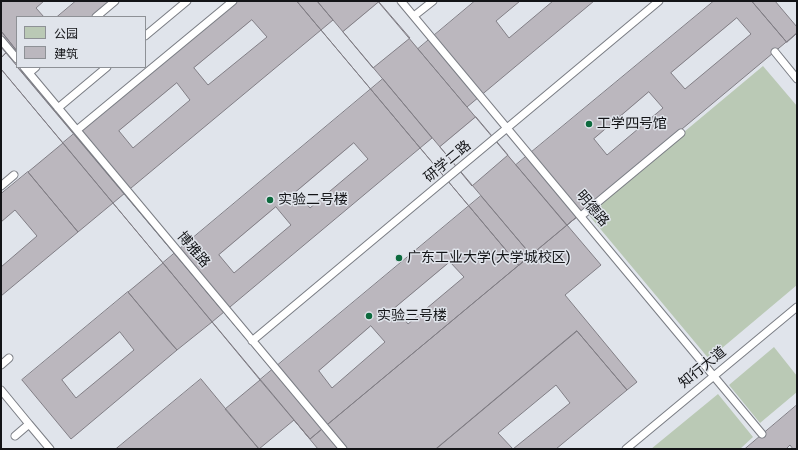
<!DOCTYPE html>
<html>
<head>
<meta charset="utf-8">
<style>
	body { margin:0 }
	#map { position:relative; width:798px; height:450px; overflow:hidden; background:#e0e4eb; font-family:Roboto,"Noto Sans SC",sans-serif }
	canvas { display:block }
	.frame { position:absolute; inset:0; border:2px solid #131417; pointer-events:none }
	.legend { position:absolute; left:16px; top:16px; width:130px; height:52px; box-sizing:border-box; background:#e0e4eb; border:1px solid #8e9196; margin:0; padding:5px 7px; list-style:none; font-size:12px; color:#131417 }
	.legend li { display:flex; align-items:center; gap:8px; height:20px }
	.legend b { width:20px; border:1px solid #8e9196 }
</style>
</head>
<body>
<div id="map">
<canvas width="798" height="450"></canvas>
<div class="frame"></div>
<ul class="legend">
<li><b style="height:11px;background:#bac9b5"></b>公园</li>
<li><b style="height:11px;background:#bbb7be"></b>建筑</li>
</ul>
</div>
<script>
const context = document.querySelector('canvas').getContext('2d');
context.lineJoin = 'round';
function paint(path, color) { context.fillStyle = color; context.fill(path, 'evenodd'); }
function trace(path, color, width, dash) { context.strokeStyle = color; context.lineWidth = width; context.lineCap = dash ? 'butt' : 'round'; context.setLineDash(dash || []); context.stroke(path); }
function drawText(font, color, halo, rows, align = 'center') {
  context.font = font + ' Roboto,"Noto Sans SC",sans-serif'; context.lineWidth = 3; context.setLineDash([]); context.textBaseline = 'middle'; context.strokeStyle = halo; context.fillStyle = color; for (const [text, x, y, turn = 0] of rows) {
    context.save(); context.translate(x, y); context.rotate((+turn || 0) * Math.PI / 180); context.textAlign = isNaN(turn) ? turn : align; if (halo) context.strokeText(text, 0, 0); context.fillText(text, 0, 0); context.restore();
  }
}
const green = new Path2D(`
	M763,66l34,40v179l-88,74 -122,-146z
	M774,347l23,29v16l-37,31 -31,-38z
	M718,394l35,43 -13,12h-89z`);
const building = new Path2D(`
	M1,1h43l-8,7 8,9h-27v34l-16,-20z
	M76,1h35l-19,16h-35z
	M235,1h82l16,19 -220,183 -50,-60zM252,20l15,17 -59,48 -14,-17zM177,83l13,17 -57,48 -14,-17z
	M297,1h20l214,254 -12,10z
	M297,1h100l181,215 -59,49zM379,2l31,36 -37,30 -30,-36zM476,117l32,38 -36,31 -32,-39z
	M378,1h19l181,215 -11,9z
	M475,1h45l-24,20 13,17 44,-37h41l-127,106 -49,-58z
	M714,1h83v32l-230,192 -51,-60zM737,18l14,16 -66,55 -14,-16zM649,92l14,16 -56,47 -13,-16z
	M752,1h45v32l-10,9z
	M752,1h23l22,26v6l-10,9z
	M1,31l16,20v16h3l-2,1 304,361 245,-204 34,40 -36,30 72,87 -10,8 -50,-59 -141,118h-118l-24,-29 -35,29 -34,-40 35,-29 -48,-58 -35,28 -10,-11 -39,-47 35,-29 -50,-60 -35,29 -50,-60 35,-29 -62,-74v-11l5,-5 -5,-6z
	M6,53l316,376 -12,10 -309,-370v-11z
	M383,79l49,59 -220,184 -49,-59zM354,143l14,16 -58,49 -14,-16zM276,207l15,18 -57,48 -15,-18z
	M28,172l50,60 -77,64v-29l36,-31 -22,-26 -14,12v-28z
	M481,196l50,59 -221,184 -50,-59zM450,262l14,15 -56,47 -13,-16zM371,326l14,16 -53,46 -13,-17z
	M128,292l49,58 -106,89 -49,-59zM120,332l14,18 -58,48 -14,-18z
	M577,331l50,59 -71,59h-43l57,-46 -14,-18 -58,48 15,16h-77z
	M201,379l58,70h-143z
	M797,405v44h-4l-3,-4 -4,4h-41z`);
const service = new Path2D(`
	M401,1l361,433
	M414,16l19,-15
	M96,17l19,-16
	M145,36l42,-35
	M1,40l16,19
	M775,52l22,27
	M24,67l319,382
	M29,73l7,-6
	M58,108l49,-41
	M77,130l156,-129
	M1,186l13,-11
	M581,216l100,-83
	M252,341l407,-340
	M1,365l8,-7
	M1,390l28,34 -14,12
	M29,424l21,25
	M626,449l171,-142`);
const markers = [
	[589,124,4,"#0d6a3e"],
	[270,200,4,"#0d6a3e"],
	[399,258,4,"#0d6a3e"],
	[369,316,4,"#0d6a3e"]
];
const poiNames = [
	["工学四号馆",597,124],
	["实验二号楼",278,200],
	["广东工业大学(大学城校区)",407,258],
	["实验三号楼",377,316]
];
const streetNames = [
	["研学二路",448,162,-40],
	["明德路",592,209,50],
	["博雅路",193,250,50],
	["知行大道",703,368,-39]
];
paint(green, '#bac9b5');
paint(building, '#bbb7be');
trace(building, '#817e85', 1);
trace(service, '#7a7d84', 9);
trace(service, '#fff', 7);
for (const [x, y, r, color] of markers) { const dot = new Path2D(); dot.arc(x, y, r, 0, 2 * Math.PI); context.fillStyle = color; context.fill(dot); trace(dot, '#e0e4eb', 1.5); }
drawText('14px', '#131417', '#e0e4eb', poiNames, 'left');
drawText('14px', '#131417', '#e0e4eb', streetNames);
</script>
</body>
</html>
